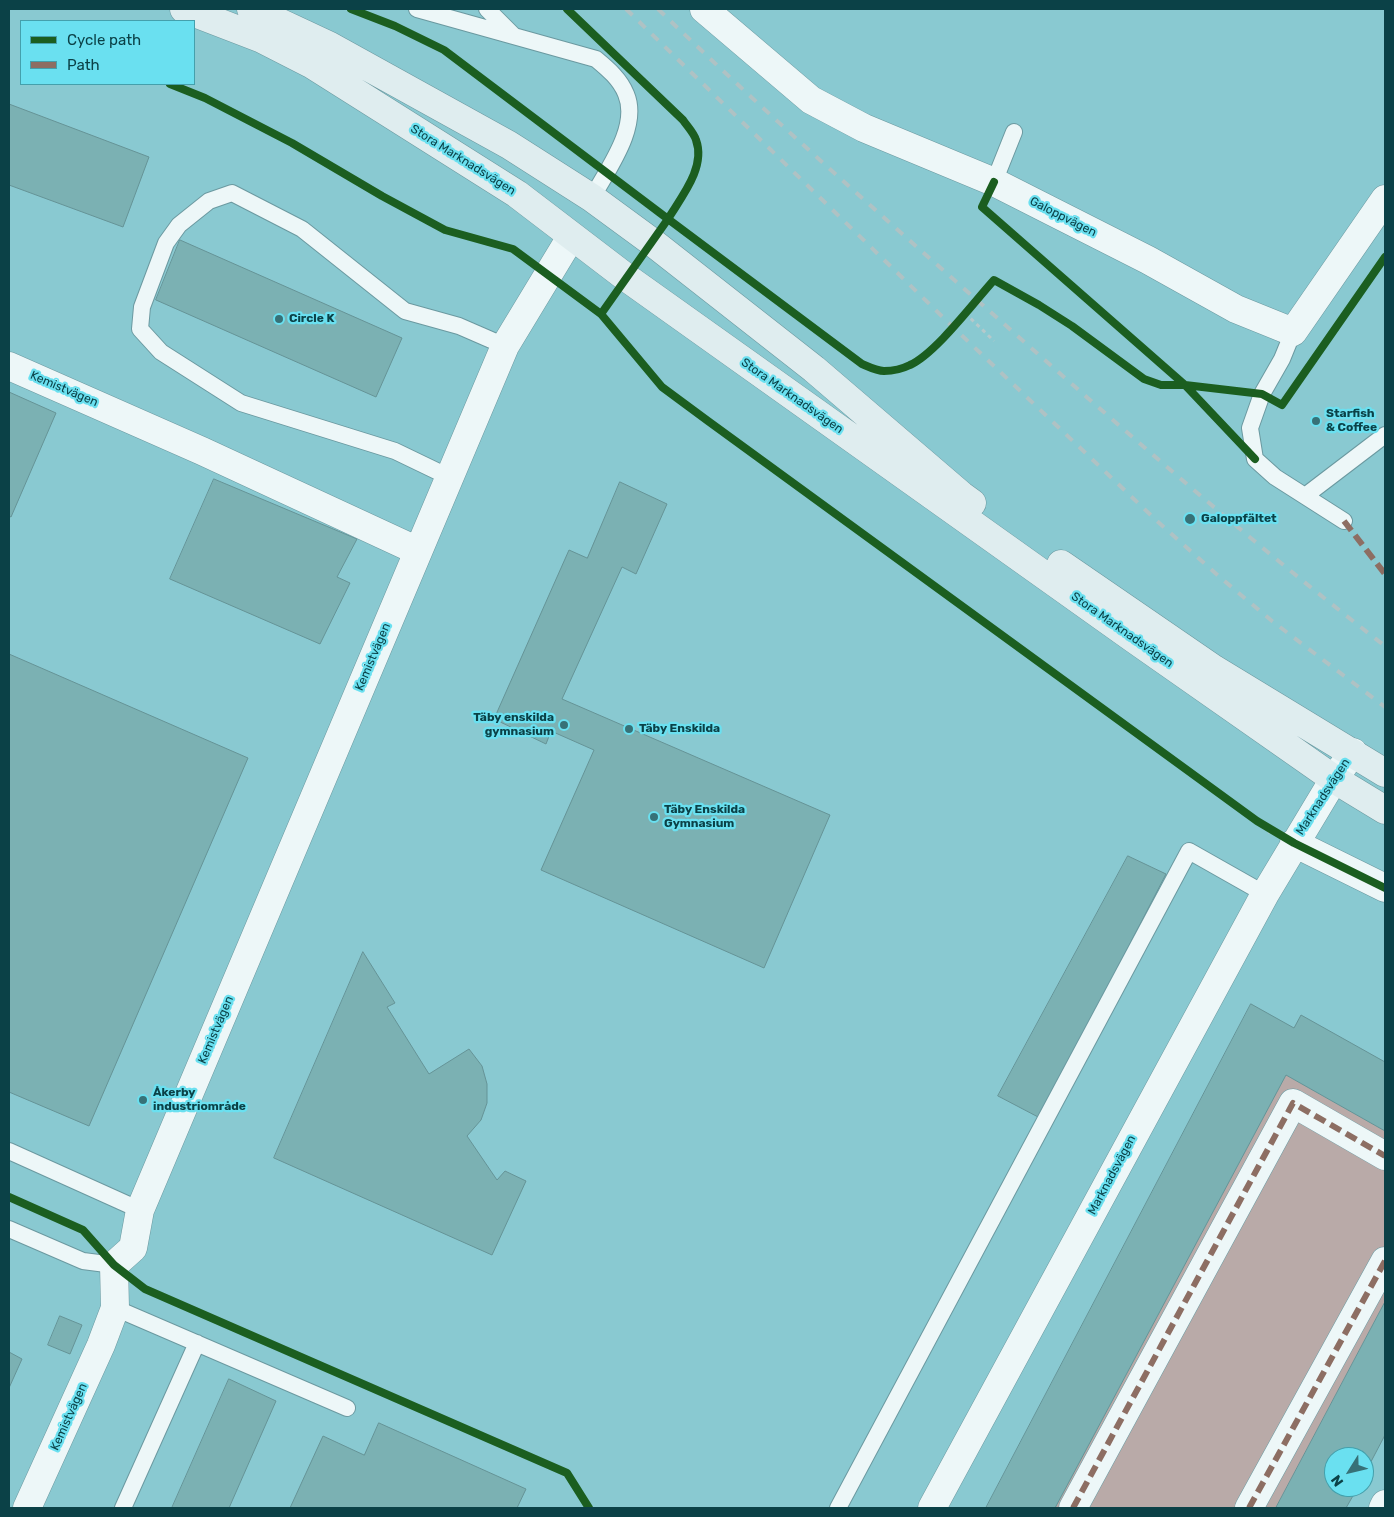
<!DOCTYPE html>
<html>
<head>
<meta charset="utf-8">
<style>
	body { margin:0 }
	#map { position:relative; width:1394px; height:1517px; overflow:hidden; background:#89c9d1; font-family:Rubik,sans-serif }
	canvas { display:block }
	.frame { position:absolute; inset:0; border:10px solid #0b4147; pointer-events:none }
	.legend { position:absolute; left:20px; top:20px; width:175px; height:65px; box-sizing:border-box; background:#6ae0f0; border:1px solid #44a0ac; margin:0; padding:6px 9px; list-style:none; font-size:15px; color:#0b4147 }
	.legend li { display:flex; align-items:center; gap:10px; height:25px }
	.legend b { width:25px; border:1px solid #44a0ac }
	.north { position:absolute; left:1324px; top:1447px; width:50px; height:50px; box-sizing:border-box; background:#6ae0f0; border:1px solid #44a0ac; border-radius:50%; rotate:234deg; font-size:14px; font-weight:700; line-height:20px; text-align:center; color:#0b4147 }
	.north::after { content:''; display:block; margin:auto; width:18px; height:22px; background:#377177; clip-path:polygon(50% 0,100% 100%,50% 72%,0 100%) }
</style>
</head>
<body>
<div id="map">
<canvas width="1394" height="1517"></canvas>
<div class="frame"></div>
<ul class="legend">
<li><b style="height:6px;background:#1b5e20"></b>Cycle path</li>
<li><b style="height:6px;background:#8d6e63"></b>Path</li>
</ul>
<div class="north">N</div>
</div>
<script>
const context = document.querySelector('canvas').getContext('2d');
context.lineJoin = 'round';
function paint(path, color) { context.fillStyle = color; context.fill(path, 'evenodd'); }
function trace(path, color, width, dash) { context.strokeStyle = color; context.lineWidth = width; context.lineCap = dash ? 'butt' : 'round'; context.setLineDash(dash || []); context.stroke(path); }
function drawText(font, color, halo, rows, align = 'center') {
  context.font = font + ' Rubik,sans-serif'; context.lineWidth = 4.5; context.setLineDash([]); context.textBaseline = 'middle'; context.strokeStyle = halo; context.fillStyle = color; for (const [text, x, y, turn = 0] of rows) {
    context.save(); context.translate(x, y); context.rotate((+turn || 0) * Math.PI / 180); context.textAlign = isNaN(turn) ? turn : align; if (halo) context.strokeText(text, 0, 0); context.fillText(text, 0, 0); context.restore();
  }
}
const green = new Path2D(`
	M1286,1075l99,56v171l-109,206h-221z`);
const building = new Path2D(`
	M9,104l140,53 -26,70 -114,-42z
	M180,240l222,98 -26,59 -220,-97z
	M9,392l47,21 -45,104 -2,-1z
	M214,479l143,60 -20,38 13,6 -30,61 -150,-65z
	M620,482l47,22 -31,70 -14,-7 -60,132 268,116 -66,153 -223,-98 53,-120 -43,-19 -5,13 -52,-25 75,-169 18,8z
	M9,654l239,104 -159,368 -80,-34z
	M1128,856l38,18 -126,244 -42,-22z
	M363,952l32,51 -8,4 42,67 40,-25 13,17 5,18v19l-6,17 -14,16 30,44 8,-9 21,10 -34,74 -218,-97z
	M1251,1004l43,24 7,-13 84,47v69l-99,-56 -231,433h-69z
	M1385,1302v133l-21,40v-18h-30v30h24l-12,21h-70z
	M60,1316l22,9 -12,29 -22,-9z
	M9,1352l13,7 -13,29z
	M229,1379l47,22 -47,107h-57z
	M379,1423l147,66 -9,19h-227l33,-72 41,19z`);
const path = new Path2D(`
	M965,313l29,28
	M1257,821l13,12`);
const lane = new Path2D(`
	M417,9l179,50c12,10 24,20 30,35 14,33 -19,76 -34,104
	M487,9l27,27
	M994,182l20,-50
	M1293,332l-11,27 -20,35 -12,34 5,31 20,18 69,44
	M449,477l-54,-26 -154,-48 -80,-51 -21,-23 2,-22 24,-64 13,-18 30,-24 23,-8 70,36 103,82 54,15 46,20
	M1305,496l80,-61
	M9,1151l131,59
	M9,1229l74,32 31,4
	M115,1308l232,100
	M123,1508l74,-165
	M838,1508l351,-657 76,43`);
const street = new Path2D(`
	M704,9l107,91 53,28 130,54 154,78 88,49 57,23 92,-133
	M9,366l193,85 216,100
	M1294,843l91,45
	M27,1508l74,-163 14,-37 -1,-43 19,-17 7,-38 365,-864 66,-109
	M932,1508l333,-614 69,-115 19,-27
	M1073,1508l220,-405 92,53
	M1249,1508l136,-247
	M1383,1508l2,-4`);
const secondary = new Path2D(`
	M184,9l78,30 49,25 206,130 110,84 507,361 200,140 51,31
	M251,9l79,37 179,99 83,53 60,44 162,127 147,126 11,8
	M1061,564l153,105 171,104`);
const rail = new Path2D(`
	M626,9l327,318 204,194 65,58 50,42 113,86
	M658,9c112,108 228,211 345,314 125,111 250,221 382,323`);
const quiet = new Path2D(`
	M1344,521l41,53
	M1073,1508l220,-405 92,53
	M1249,1508l136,-247`);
const cycleway = new Path2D(`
	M351,9l44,17 49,24 224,169c14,-23 38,-52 28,-79 -2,-7 -9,-14 -13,-20l-116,-111
	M170,84l35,14 87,45 90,53 63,34 68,19 88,65 61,73 46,34 549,400 37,22 91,45
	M994,182l-12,25 203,178 70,74
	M601,314l67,-95 194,145c7,3 15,7 22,7 9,0 18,-2 26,-6 26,-12 64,-63 84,-85l45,25 33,21 72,53 17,6h24l77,9 20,11 103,-148
	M9,1197l74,33 31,35 31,24 422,184 22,35`);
const markers = [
	[279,319,5,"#377177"],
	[1316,421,5,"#377177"],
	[1190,519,6,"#377177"],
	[564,725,5,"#377177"],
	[629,729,5,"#377177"],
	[654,817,5,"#377177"],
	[143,1100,5,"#377177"]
];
const streetNames = [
	["Stora Marknadsvägen",463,160,32],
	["Galoppvägen",1063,217,27],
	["Kemistvägen",64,389,23],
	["Stora Marknadsvägen",792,396,35],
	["Stora Marknadsvägen",1122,630,35],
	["Kemistvägen",373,657,-67],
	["Marknadsvägen",1323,797,-57],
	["Kemistvägen",216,1030,-67],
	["Marknadsvägen",1112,1175,-62],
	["Kemistvägen",69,1417,-66]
];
const poiNames = [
	["Circle K",289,319],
	["Starfish",1326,414],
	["& Coffee",1326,428],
	["Galoppfältet",1201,519],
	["Täby enskilda",554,718,"right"],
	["gymnasium",554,732,"right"],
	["Täby Enskilda",639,729],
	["Täby Enskilda",664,810],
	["Gymnasium",664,824],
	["Åkerby",153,1093],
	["industriområde",153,1107]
];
paint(green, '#b9aaa8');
paint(building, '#7bb1b3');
trace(building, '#659396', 1);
trace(lane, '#6b99a0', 18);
trace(street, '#6b99a0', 29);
trace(secondary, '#6b99a0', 29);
trace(path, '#b5c9cb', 3, [4, 4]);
trace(lane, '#edf7f8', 16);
trace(street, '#edf7f8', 28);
trace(secondary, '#dfedef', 28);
trace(rail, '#afc2c4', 4, [9, 9]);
trace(quiet, '#8d6e63', 6, [12, 6]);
trace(cycleway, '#1b5e20', 8);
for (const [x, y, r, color] of markers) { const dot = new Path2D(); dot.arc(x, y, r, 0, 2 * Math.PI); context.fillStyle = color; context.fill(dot); trace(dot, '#6ae0f0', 2); }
drawText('12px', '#0b4147', '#6ae0f0', streetNames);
drawText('bold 12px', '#0b4147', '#6ae0f0', poiNames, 'left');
</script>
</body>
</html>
